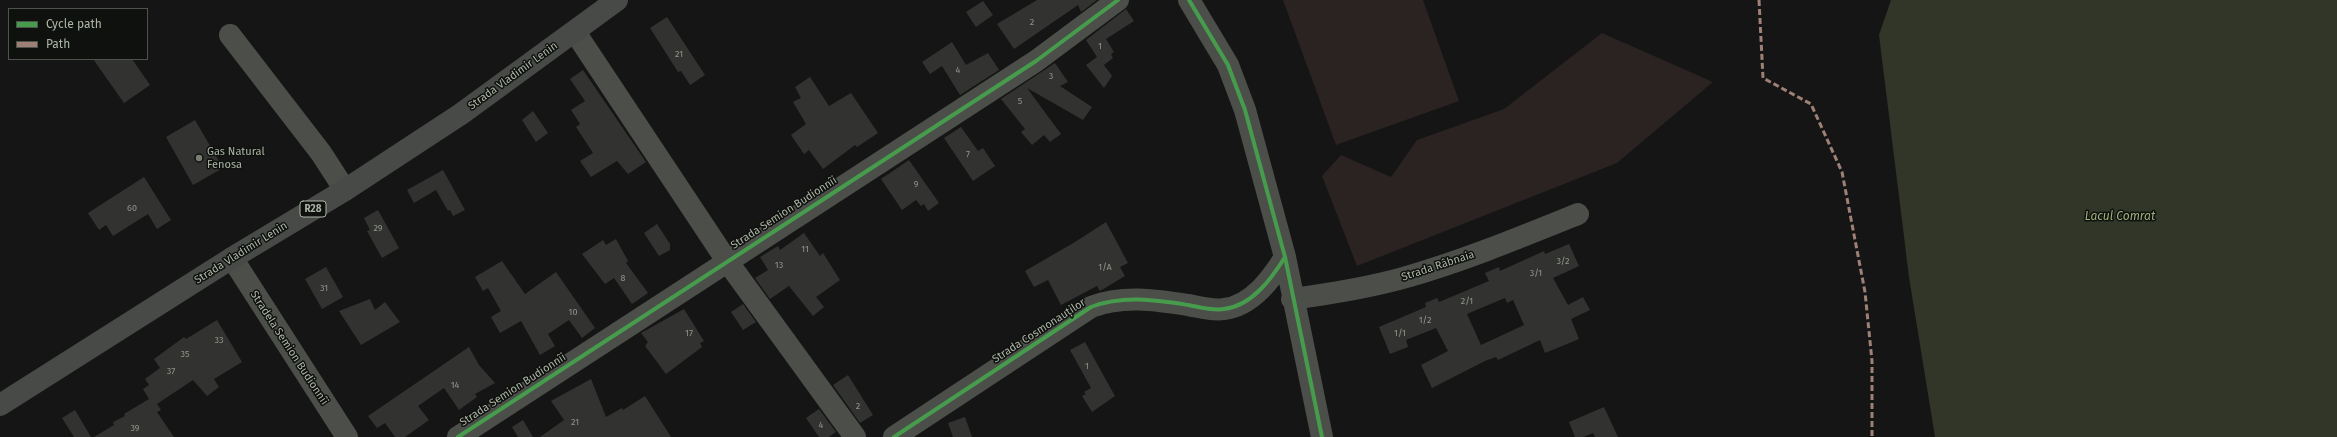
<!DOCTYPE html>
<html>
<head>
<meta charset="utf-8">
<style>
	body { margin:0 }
	#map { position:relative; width:2337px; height:437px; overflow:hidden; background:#151515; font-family:"Fira Sans",sans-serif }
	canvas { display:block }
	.legend { position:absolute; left:8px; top:8px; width:140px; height:52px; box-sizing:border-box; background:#0f110f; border:1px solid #4e534b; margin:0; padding:5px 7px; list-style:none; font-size:12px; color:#adb6a6 }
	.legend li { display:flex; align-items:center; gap:8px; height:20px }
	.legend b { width:20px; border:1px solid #4e534b }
</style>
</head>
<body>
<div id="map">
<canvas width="2337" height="437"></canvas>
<ul class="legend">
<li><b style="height:5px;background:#469c4c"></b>Cycle path</li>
<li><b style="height:5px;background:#9e8076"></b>Path</li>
</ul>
</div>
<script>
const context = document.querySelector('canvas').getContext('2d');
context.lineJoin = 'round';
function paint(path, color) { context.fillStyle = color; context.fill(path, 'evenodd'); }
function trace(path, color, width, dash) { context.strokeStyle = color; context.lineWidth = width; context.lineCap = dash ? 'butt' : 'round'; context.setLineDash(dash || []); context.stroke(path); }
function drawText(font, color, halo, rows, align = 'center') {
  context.font = font + ' "Fira Sans",sans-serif'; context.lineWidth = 3; context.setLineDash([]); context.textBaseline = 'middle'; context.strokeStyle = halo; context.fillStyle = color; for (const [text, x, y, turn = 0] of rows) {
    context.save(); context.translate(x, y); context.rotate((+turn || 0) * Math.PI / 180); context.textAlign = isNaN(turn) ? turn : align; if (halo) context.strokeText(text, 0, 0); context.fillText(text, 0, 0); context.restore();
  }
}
const green = new Path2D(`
	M1283,0h140l36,101 -123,44z
	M1602,33l111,49 -96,81 -260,103 -35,-90 19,-21 50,22 26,-37 87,-31z`);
const water = new Path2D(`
	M1891,0h446v437h-402l-26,-160 -30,-242z`);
const building = new Path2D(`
	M1037,0h60l-16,12 -3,-7 -64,44 -17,-25z
	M983,1l10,14 -17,12 -10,-15z
	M1126,9l8,12 -28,18 8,13 -3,2 2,4 -9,7 8,11 -8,12 -18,-23 11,-8 -11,-17z
	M667,17l38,58 -15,10 -9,-14 -3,1 -28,-44z
	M952,42l14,23 22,-12 11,17 -39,25 -18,-29 -12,8 -8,-12z
	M93,59h39l18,26 -26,18z
	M1055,63l13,19 -8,4 32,21 -9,13 -56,-32 34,46 -11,8 -6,-7 -12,10 -11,-13 4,-3 -24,-30z
	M583,70l63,92 -18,12 -11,-13 -26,16 -11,-16 13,-8 -17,-26 4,-3 -9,-14 14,-9 -15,-22z
	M810,77l19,29 22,-13 27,40 -21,14 -2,-2 -32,24 -14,-19 -5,4 -13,-19 15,-11 -13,-22 8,-4 -6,-11z
	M533,111l15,22 -12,9 -14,-22z
	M195,120l28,48 -30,17 -27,-48z
	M961,127l17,24 5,-3 12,18 -22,15 -29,-43z
	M909,160l30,43 -11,8 -4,-7 -3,2 -5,-6 -14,10 -21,-31z
	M443,170l22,40 -12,6 -3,-6 -2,1 -12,-21 -22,13 -7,-13z
	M144,177l27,43 -14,9 -9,-15 -35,22 -7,-11 -7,5 -11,-17z
	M378,210l21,38 -17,10 -15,-27 3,-1 -6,-12z
	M1106,222l22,41 -8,4 5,9 -25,15 -3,-5 -36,19 -13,-25 -14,7 -9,-16 50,-29z
	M657,224l13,20v6l-11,6 -15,-23z
	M804,233l16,23 3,-3 17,27 -24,17 8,10 -11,9 -24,-30 -19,13 -15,-21 13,-8 -8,-13 18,-11 2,4z
	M616,239l12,22 -2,2 22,30 -16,11 -18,-26 -9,6 -23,-30 21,-14 3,5z
	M1569,244l10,22 -26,12 15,27 15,-8 7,13 -19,9 8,20 -34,14 -5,-13 -42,20 -2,-3 -11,4 -53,27 -11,-23 27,-14 -12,-23 -30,12 2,7 -18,7 -11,-27 47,-20 -1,-4 12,-5 2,4 50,-21 -4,-8 14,-6 1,4 44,-20 1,3zM1505,298l2,5 6,-3 11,25 -43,20 -14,-31z
	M502,261l23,33 31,-22 39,56 -13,10 -13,-18 -21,14 7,12 -15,9 -19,-34 -21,12 -9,-16 10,-6 -13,-23 -5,3 -8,-14z
	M326,267l17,30 -21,12 -17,-30z
	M370,299l5,11 10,-8 15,20 -39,23 -22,-34z
	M743,304l13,18 -13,8 -12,-18z
	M684,309l20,32 -4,2 2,4 -36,27 -21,-28 3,-4 -7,-9z
	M217,320l25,42 -28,17 5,8 -12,9 -14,-16 -36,24 4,6 -4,2 17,25h-80l20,-12 -1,-3 12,-6 -1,-2 25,-15 -6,-10 6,-4 -4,-6 15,-11 -6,-9 30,-22 2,2z
	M1085,342l30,54 -23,16 -10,-16 4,-2 -2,-2 7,-4 -21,-38z
	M469,347l10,18 16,18 -20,11 2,3 -18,13 -15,-22 -26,18 11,14 -24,17h-10l-10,-14 -8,5 -9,-12z
	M848,375l25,40 -13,8 -27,-38z
	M591,379l15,38 16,-9 1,2 22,-14 26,41h-131l24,-17 -13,-19z
	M1604,407l14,30h-23l-2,-4 -10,4h-8l-6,-15z
	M819,409l17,23 -7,5h-10l-13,-19z
	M75,410l16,27h-17l-12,-19z
	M965,417l7,20h-19l-5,-14z
	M523,420l10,17h-15l-6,-10z`);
const minor = new Path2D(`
	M1189,0l39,65 17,45 40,147 37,180
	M575,32l152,229 128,176
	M230,35l91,118 24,37
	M232,258l115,179
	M1292,299c37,-5 75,-11 111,-21 60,-17 118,-41 175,-64
	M458,437l578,-376 82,-61
	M894,437l197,-130c32,-12 64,-7 97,-2 12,2 24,6 36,4 28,-3 48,-31 61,-52`);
const major = new Path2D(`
	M0,405l232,-147 113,-68 116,-76 156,-114`);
const quiet = new Path2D(`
	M1759,0l4,78 48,26 31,68 23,120 7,69v76`);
const cycleway = new Path2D(`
	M1189,0l39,65 17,45 40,147 37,180
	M458,437l578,-376 82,-61
	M894,437l197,-130c32,-12 64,-7 97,-2 12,2 24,6 36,4 28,-3 48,-31 61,-52`);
const markers = [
	[199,158,4,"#787e73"]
];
const numberNames = [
	["2",1032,22],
	["1",1100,46],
	["21",679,54],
	["4",958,70],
	["3",1051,76],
	["5",1020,101],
	["7",968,154],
	["9",916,184],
	["60",132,208],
	["29",378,228],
	["11",805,249],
	["3/2",1563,261],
	["13",779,265],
	["1/A",1105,267],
	["3/1",1536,273],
	["8",623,278],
	["31",324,288],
	["2/1",1467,301],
	["10",573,312],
	["1/2",1425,320],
	["17",689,333],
	["1/1",1400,333],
	["33",219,340],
	["35",185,354],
	["1",1087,366],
	["37",171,371],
	["14",455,385],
	["2",858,406],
	["21",575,422],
	["4",821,425],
	["39",135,428]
];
const shields = [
	[313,209,26]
];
const shieldNames = [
	["R28",313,209]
];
const streetNames = [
	["Strada Vladimir Lenin",513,76,-36],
	["Strada Semion Budionnîi",784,213,-33],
	["Strada Vladimir Lenin",241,253,-32],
	["Strada Râbnaia",1438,266,-18],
	["Strada Cosmonauților",1039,331,-33],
	["Stradela Semion Budionnîi",289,348,57],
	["Strada Semion Budionnîi",513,390,-33]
];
const poiNames = [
	["Gas Natural",207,152],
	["Fenosa",207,165]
];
const waterNames = [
	["Lacul Comrat",2120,217]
];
paint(green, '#2b2222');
paint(water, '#323628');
paint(building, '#323331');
trace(minor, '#4b4e49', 22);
trace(major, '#474a46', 22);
trace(quiet, '#9e8076', 3, [6, 3]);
trace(cycleway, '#469c4c', 4);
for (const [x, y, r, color] of markers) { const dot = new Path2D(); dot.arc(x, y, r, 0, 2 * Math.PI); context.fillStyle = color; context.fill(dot); trace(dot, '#0f110f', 1.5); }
drawText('9px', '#8e9589', null, numberNames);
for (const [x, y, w] of shields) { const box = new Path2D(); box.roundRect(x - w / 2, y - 8, w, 16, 3); context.fillStyle = '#0f110f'; context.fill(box); trace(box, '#adb6a6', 1); }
drawText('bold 10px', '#adb6a6', null, shieldNames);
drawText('11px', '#adb6a6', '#0f110f', streetNames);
drawText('11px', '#adb6a6', '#0f110f', poiNames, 'left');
drawText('italic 12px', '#a1b17c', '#0f110f', waterNames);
</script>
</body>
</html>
